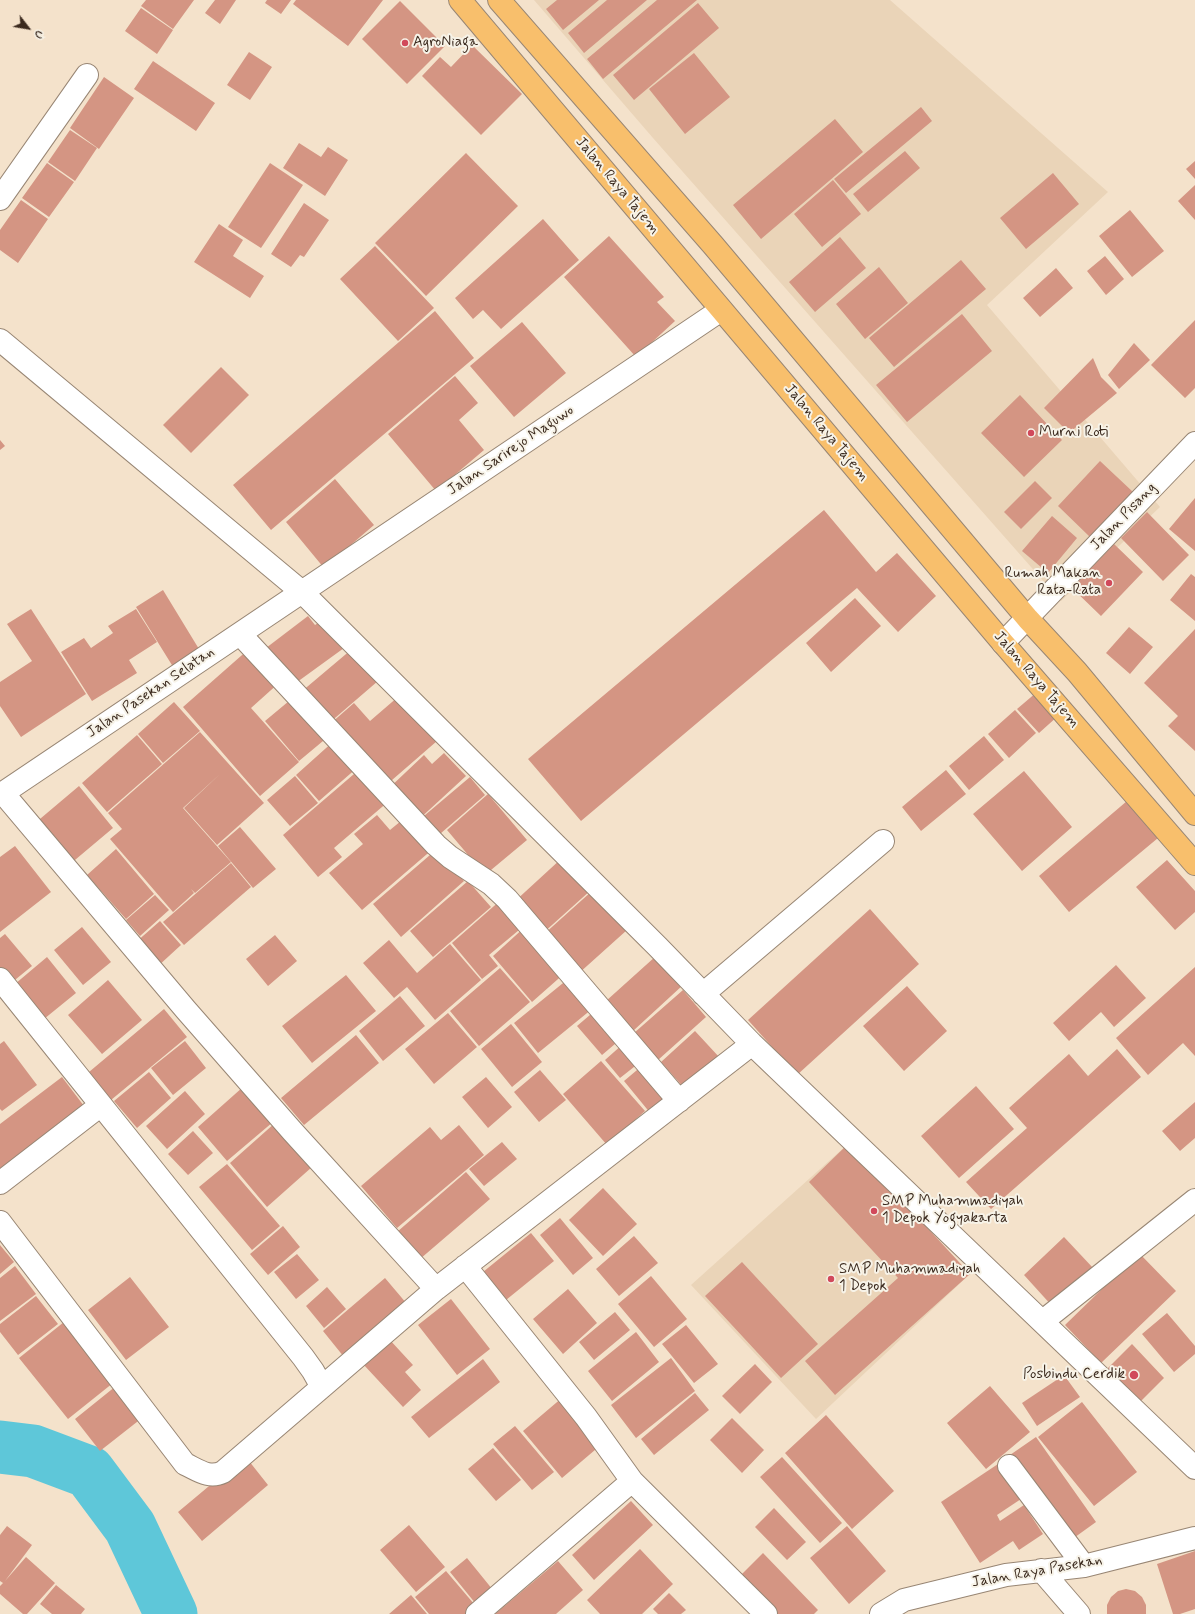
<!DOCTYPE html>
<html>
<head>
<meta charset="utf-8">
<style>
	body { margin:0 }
	#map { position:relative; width:1195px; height:1614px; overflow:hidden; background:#f4e2cb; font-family:Mynerve,sans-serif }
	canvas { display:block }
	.north { position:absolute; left:8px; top:8px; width:40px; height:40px; -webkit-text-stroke:3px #f7f3e8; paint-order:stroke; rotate:121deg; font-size:11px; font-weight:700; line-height:16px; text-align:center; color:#3b2a1e }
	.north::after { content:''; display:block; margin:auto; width:14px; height:18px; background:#3b2a1e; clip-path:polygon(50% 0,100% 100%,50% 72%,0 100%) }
</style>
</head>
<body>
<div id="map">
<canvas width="1195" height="1614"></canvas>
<div class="north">U</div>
</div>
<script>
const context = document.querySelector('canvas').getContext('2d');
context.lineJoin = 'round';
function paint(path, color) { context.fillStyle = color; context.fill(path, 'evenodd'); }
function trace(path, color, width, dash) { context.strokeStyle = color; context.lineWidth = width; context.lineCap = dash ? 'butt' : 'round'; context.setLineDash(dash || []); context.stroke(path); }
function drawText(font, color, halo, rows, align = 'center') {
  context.font = font + ' Mynerve,sans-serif'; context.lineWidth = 4; context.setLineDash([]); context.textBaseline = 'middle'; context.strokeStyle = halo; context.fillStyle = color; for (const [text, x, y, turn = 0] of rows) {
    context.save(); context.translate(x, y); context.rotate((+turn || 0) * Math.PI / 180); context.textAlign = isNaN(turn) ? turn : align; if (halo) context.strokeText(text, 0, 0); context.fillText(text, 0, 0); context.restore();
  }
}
const built = new Path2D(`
	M534,0h356l218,192 -121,113 173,202 -99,94 -408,-463z
	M849,1143l121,131 -154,145 -125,-134z`);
const river = new Path2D(`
	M0,1447l33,4 56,21 41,55 41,87`);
const building = new Path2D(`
	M146,0h48l-21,29 -32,-23z
	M215,0h21l-16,24 -15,-11z
	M267,0h24l-10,14 -16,-11z
	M296,0h87l-35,46 -55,-42z
	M557,0h42l-36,30 -17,-21z
	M607,0h40l-63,53 -16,-20z
	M657,0h40l-94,79 -16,-20z
	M400,1l45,45 -38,38 -45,-45z
	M698,3l21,25 -85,72 -21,-25z
	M141,8l32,22 -16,24 -32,-23z
	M472,45l50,49 -41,41 -59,-59 18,-19 11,10z
	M249,52l23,15 -22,33 -23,-15z
	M694,53l36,44 -45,37 -36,-45z
	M153,61l62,42 -19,28 -62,-42z
	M104,77l30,21 -35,51 -29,-21z
	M921,107l11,14 -86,72 -12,-14z
	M835,119l28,33 -102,87 -28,-34z
	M70,130l27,18 -22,33 -27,-19z
	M299,143l22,14 7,-10 20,13 -23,36 -42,-28z
	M905,151l15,17 -52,44 -15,-18z
	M466,153l52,53 -92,90 -51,-53z
	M1195,161v18l-9,-10z
	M47,163l27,19 -25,35 -27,-19z
	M270,163l33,22 -42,63 -33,-21z
	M1053,173l26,31 -53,45 -26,-31z
	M833,180l28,34 -39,33 -28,-33z
	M1195,185v35l-17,-19z
	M21,200l27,19 -30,44 -18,-13v-20z
	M304,203l25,17 -25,37 -4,-2 -9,12 -20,-13z
	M1130,210l34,41 -32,26 -33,-41z
	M543,219l36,41 -78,69 -18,-19 -10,9 -18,-21z
	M219,224l24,16 -10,16 31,20 -14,22 -56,-36z
	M609,236l55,61 -7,5 18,19 -39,36 -72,-80z
	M840,237l26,31 -51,44 -26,-30z
	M375,246l59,62 -36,33 -58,-62z
	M1105,256l19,23 -18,16 -19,-24z
	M961,260l25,29 -92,78 -25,-29z
	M879,267l29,36 -43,36 -29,-35z
	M1056,268l17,20 -33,29 -17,-19z
	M435,311l39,47 -203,172 -38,-45z
	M962,314l30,37 -85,71 -31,-37z
	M1195,320v68l-10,10 -34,-33z
	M522,322l44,51 -52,44 -44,-51z
	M1134,343l16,17 -31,29 -11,-14z
	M1093,358l8,19 16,16 -48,40 -25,-25z
	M221,367l28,28 -58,58 -28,-28z
	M455,376l23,27 -19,17 25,30 -48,41 -48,-57z
	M1020,395l42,45 -38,37 -43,-44z
	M0,440l5,6 -5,4z
	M1100,461l33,31 -43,45 -32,-31z
	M335,479l39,46 -50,43 -38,-46z
	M1035,481l17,17 -31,31 -17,-17z
	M1195,498v53l-26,-22z
	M824,510l52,62 21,-19 39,43 -38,36 -41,-44 -276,233 -53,-62z
	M1147,512l42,43 -26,26 -42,-43z
	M1052,516l25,22 -29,35 -26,-22z
	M1114,544l29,28 -42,44 -29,-28z
	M1191,574l4,3v44l-25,-21z
	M163,590l39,64 -27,16 -39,-63z
	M855,598l26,28 -50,46 -25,-29z
	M31,609l55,85 -65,43 -21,-31v-24l32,-21 -25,-37z
	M136,609l21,33 -28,18 8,13 -45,28 -31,-49 23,-14 7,10 22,-15 -5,-7z
	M308,616l7,9 9,-6 20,29 -51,37 -27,-37z
	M1129,627l24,20 -23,27 -24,-21z
	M1195,629v122l-27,-25 10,-10 -34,-33z
	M250,648l30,34 -29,26 48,54 -39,34 -77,-89z
	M352,649l26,32 -50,43 -27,-32z
	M1037,692l21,24 -19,17 -22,-24z
	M295,696l34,40 -30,25 -34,-40z
	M399,696l38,45 -53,46 -54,-63 24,-21 16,18z
	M174,702l26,29 -37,32 -25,-29z
	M1015,710l21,23 -27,25 -21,-24z
	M200,732l64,71 -47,42 -33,-37 36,-34 -37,34 48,54 -36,31 -4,-4 3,4 -21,19 -63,-73 12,-10 -14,-16z
	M137,735l25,29 -55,48 -25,-29z
	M984,736l20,24 -35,30 -20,-24z
	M335,740l23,27 -39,34 -23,-26z
	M444,753l22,23 -50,46 -29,-32 37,-35 8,9z
	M361,768l28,33 -55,47 8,9 -24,20 -35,-42z
	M946,770l20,24 -45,37 -19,-24z
	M1024,771l48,56 -50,44 -49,-57z
	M295,776l23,27 -28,23 -23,-26z
	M470,777l15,18 -52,45 -15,-19z
	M79,786l34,42 -44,37 -35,-41z
	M488,794l39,46 -42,35 -38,-45z
	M1127,801l31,37 -89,74 -30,-36z
	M377,815l13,15 17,-14 27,32 -72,62 -33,-37 34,-29 -9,-10z
	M240,827l36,42 -23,19 -35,-42z
	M15,846l36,46 -51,40v-75z
	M116,849l38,45 -28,25 -39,-44z
	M437,849l27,32 -63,56 -28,-33z
	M562,858l29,32 -49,44 -29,-31z
	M1167,860l28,31v21l-20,18 -39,-43z
	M231,863l20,24 -67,58 -21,-23z
	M468,881l23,26 -58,50 -23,-26z
	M592,891l35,39 -49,44 -35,-39z
	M155,895l14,15 -29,26 -14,-16z
	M502,899l23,26 -36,30 9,11 -16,13 -30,-36z
	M870,909l49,55 -122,111 -49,-55z
	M160,921l21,24 -24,22 -22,-24z
	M526,926l40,46 -34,30 -39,-46z
	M82,927l29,35 -28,23 -29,-35z
	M5,934l27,32 -22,18 -10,-11v-35z
	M275,935l22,26 -29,25 -22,-27z
	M389,940l28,33 33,-29 31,36 -46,40 -28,-33 -13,11 -31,-35z
	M656,956l27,29 -50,46 -27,-30z
	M47,957l29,36 -32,26 -29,-35z
	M1116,965l30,33 -32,29 -13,-15 -32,29 -16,-18z
	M1195,967v89l-12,-13 -35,32 -32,-37z
	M500,968l30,34 -51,44 -29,-35z
	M346,975l30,36 -64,52 -30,-37z
	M568,979l24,30 -54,44 -24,-30z
	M108,980l34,40 -40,34 -34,-39z
	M907,986l40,45 -43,40 -41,-45z
	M683,990l23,27 -48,43 -24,-27z
	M400,996l25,30 -42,35 -24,-30z
	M164,1009l23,28 -76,63 -22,-28z
	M597,1009l25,29 -20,17 -25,-29z
	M448,1013l29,34 -43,37 -29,-35z
	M511,1024l31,38 -30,25 -31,-38z
	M695,1031l25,27 -35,31 -24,-27z
	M356,1035l23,28 -75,62 -23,-27z
	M4,1041l33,44 -35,26 -2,-2v-65z
	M185,1041l21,27 -33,27 -22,-27z
	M623,1044l16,19 -19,15 -15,-18z
	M1117,1049l24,28 -150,132 -25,-27 61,-54 -18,-20 60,-54 19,22z
	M601,1061l44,50 -38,34 -44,-51z
	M643,1065l28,32 -20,17 -27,-33z
	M540,1070l26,30 -27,22 -25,-30z
	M149,1072l22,26 -34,30 -23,-27z
	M62,1077l22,29 -84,64v-46z
	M486,1077l26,30 -24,21 -26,-31z
	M976,1086l38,43 -55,49 -38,-42z
	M243,1087l30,35 -46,39 -29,-34z
	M185,1091l20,23 -38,35 -21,-23z
	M1195,1102v36l-15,13 -18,-20z
	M275,1123l37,44 -45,40 -37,-44z
	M459,1125l25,30 -87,73 -36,-42 69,-59 11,13z
	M193,1131l20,22 -25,22 -20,-21z
	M502,1142l15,17 -33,27 -15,-17z
	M849,1143l121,131 -135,121 -30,-34 93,-83 -89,-96z
	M227,1164l53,62 -28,24 -53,-63z
	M466,1172l24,27 -70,60 -23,-27z
	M603,1188l34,36 -34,32 -34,-36z
	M560,1218l33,40 -20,17 -33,-40z
	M283,1226l17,21 -32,28 -18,-21z
	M531,1233l23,28 -48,39 -23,-28z
	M634,1236l24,27 -39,33 -23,-27z
	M1064,1237l30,32 -41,38 -29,-32z
	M0,1245l14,17 -14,12z
	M1139,1253l37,38 -75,72 -36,-38z
	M297,1254l22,26 -23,19 -22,-27z
	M742,1262l76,82 -37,34 -76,-82z
	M15,1266l21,28 -36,27v-43z
	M651,1276l36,43 -33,28 -36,-43z
	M130,1277l39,50 -43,33 -38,-50z
	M385,1278l22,26 -63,53 -21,-26z
	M327,1287l19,22 -22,19 -18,-22z
	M568,1289l29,34 -34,31 -30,-35z
	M36,1296l22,28 -40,31 -18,-23v-8z
	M451,1299l39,50 -33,26 -39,-50z
	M615,1312l15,18 -36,30 -15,-18z
	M1167,1313l28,33v8l-21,18 -32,-38z
	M64,1322l49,61 -45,36 -49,-61z
	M686,1325l32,39 -24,19 -32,-39z
	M636,1332l23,30 -47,39 -24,-30z
	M389,1339l24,26 -8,7 16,18 -18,17 -40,-43z
	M1132,1344l32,34 -27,27 -33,-33z
	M671,1358l24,33 -59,47 -25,-33z
	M483,1359l17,23 -71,56 -18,-21z
	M755,1364l17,18 -32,32 -18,-18z
	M1064,1375l16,22 -43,29 -15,-23z
	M116,1386l26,32 -42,33 -25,-32z
	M990,1386l40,46 -44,37 -39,-46z
	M695,1393l14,17 -55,45 -13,-16z
	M563,1397l39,47 -40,34 -39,-47z
	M1082,1402l55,70 -43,34 -56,-69z
	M826,1415l68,76 -42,38 -67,-76z
	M732,1418l32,32 -22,23 -32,-33z
	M515,1426l39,46 -22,18 -39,-46z
	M1036,1437l60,85 -25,18 -61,-85z
	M493,1448l28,32 -25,21 -28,-32z
	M245,1456l23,29 -66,56 -24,-29z
	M782,1457l60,66 -22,20 -60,-66z
	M1001,1462l23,35 -27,18 3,6 24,-16 19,29 -24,16 -6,-9 -33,22 -39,-61z
	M631,1501l22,24 -59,55 -22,-25z
	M774,1508l32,34 -19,18 -32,-33z
	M409,1525l36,42 -29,25 -36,-42z
	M7,1526l25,19 -27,36 21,-24 29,26 -28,31h-4l-23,-20v-8l3,-3 -3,-2v-46z
	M847,1526l39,45 -37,33 -39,-46z
	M640,1549l33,35 -31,30h-42l-13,-14z
	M1195,1551v58l-15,5h-7l-16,-50z
	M763,1553l55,57 -4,4h-44l-34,-34z
	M467,1558l30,37 -17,14 -30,-37z
	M558,1561l25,29 -27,24h-61z
	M446,1571l34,40 -4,3h-47l-14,-17z
	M56,1585l29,24 -4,5h-29l-12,-10z
	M1126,1589l9,2 7,6 4,8v9h-39v-9l4,-8 7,-6z
	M669,1593l17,17 -5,4h-23l-5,-5z
	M411,1595l16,19h-38z`);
const minor = new Path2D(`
	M0,199l87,-124
	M0,340l302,252 356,355 94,97 443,424
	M240,634l196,211 14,12 41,27 16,15 172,202
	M1003,643l192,-200
	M3,793l183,217 107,122 143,157
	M0,795l721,-485
	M0,979l303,378 10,14 9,16 114,-98 316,-245
	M703,994l180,-153
	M0,1183l101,-78
	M0,1222l185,242c13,6 24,15 38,8l99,-85
	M465,1266l121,151 46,64 134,133
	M1043,1321l152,-121
	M1009,1466l75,100
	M1041,1570l38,44
	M477,1614l155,-133
	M881,1614l23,-14 102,-25 78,-9 111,-28`);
const major = new Path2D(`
	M460,0l543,643 192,221
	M499,0l214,245 315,374 49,53 118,142`);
const markers = [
	[405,43,4,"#d1495b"],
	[1031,433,4,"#d1495b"],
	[1109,583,4,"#d1495b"],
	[874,1211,4,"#d1495b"],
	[831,1279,4,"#d1495b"],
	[1134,1375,5,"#d1495b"]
];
const poiNames = [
	["AgroNiaga",413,43],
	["Murni Roti",1039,433],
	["Rumah Makan",1101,574,"right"],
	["Rata-Rata",1101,591,"right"],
	["SMP Muhammadiyah",882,1202],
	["1 Depok Yogyakarta",882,1219],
	["SMP Muhammadiyah",839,1270],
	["1 Depok",839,1287],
	["Posbindu Cerdik",1125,1375,"right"]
];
const streetNames = [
	["Jalan Raya Tajem",617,186,50],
	["Jalan Raya Tajem",826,433,50],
	["Jalan Sarirejo Maguwo",511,451,-34],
	["Jalan Pisang",1124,517,-46],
	["Jalan Raya Tajem",1036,680,49],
	["Jalan Pasekan Selatan",151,693,-34],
	["Jalan Raya Pasekan",1037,1572,-10]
];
paint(built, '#ead4b8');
trace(river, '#5ec7d9', 53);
paint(building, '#d49583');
trace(minor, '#988674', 24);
trace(major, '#988674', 24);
trace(minor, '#fff', 22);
trace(major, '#f8bf6c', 22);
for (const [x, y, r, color] of markers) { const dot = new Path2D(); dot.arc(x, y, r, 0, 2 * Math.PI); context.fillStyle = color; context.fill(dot); trace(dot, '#f7f3e8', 1.5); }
drawText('15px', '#3b2a1e', '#f7f3e8', poiNames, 'left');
drawText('15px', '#3b2a1e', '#f7f3e8', streetNames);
</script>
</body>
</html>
